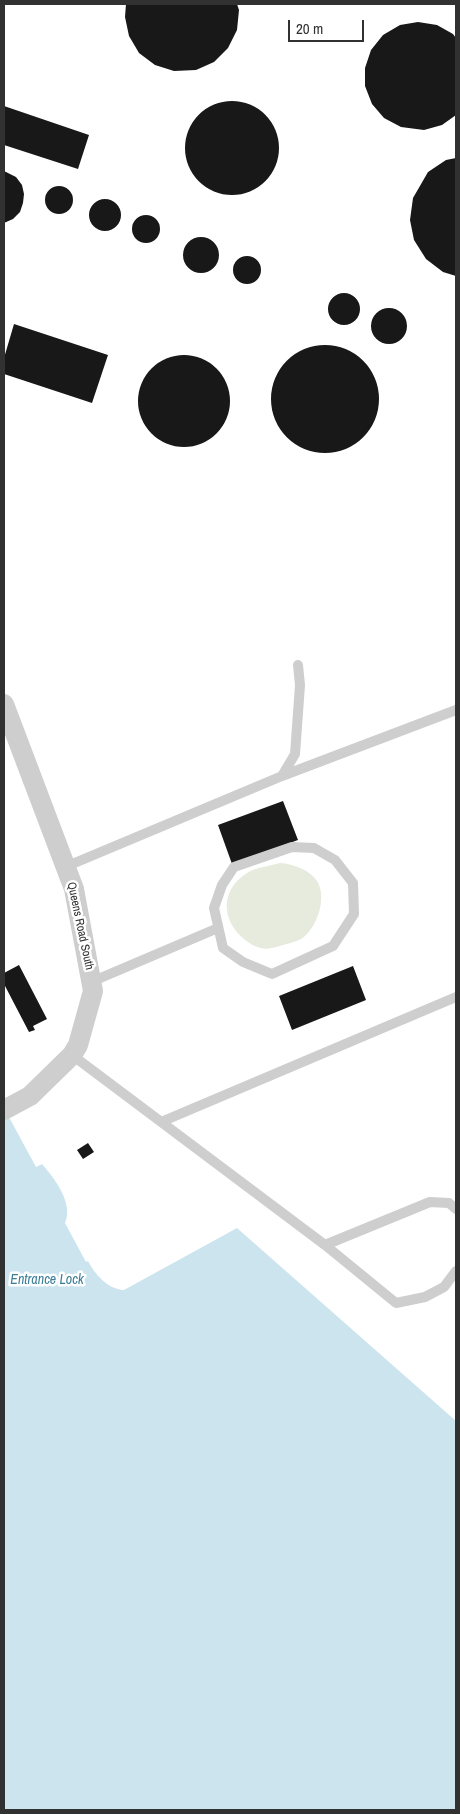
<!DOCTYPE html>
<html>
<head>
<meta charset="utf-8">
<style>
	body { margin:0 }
	#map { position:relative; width:460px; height:1814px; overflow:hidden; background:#fff; font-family:"Archivo Narrow",sans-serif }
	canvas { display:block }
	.frame { position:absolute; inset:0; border:5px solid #313131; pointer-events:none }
	.scale { position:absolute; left:288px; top:20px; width:76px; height:22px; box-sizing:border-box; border:2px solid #313131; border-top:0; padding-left:6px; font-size:15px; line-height:18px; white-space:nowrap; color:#313131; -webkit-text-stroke:4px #fff; paint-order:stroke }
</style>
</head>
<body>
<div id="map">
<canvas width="460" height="1814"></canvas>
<div class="frame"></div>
<div class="scale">20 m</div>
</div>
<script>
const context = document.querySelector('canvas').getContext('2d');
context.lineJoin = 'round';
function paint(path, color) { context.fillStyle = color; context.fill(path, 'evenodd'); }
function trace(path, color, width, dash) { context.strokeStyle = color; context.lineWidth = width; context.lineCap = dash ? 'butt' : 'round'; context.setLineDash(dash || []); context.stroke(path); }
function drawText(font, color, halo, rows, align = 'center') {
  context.font = font + ' "Archivo Narrow",sans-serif'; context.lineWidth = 5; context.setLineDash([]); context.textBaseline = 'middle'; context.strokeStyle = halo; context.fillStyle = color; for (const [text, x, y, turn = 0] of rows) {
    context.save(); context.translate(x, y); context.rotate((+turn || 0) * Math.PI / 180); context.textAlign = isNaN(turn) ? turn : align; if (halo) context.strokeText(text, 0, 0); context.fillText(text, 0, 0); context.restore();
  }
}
const green = new Path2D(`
	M280,863c12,1 29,6 37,18 10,16 1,44 -13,56 -5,4 -14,6 -21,8 -12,4 -20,6 -32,-1 -29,-18 -34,-52 -4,-71 9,-6 23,-7 33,-10z`);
const water = new Path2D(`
	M4,1108l32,59 6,-3c12,14 32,39 23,59l21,39 2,-1c7,13 19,28 36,29l113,-62 219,193v389h-452z`);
const building = new Path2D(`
	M126,4h111l2,6 -2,20 -9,18 -14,14 -18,8 -22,1 -19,-6 -16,-12 -10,-17 -4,-19z
	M418,22l19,3 16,9 3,4v77l-14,10 -18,5 -23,-3 -17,-9 -12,-14 -7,-18v-18l6,-18 12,-15 17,-10z
	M185 148a47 47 0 1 1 94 0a47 47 0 1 1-94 0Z
	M4,106l85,29 -11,34 -74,-24z
	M456,158v118l-13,-4 -17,-13 -12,-19 -4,-20 3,-22 15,-26 18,-12z
	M4,171l12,6 6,8 2,9 -1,9 -3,9 -7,7 -9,4z
	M45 200a14 14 0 1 1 28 0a14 14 0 1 1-28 0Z
	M89 215a16 16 0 1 1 32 0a16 16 0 1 1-32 0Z
	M132 229a14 14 0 1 1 28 0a14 14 0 1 1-28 0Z
	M183 255a18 18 0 1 1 36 0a18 18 0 1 1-36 0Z
	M233 270a14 14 0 1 1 28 0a14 14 0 1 1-28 0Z
	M328 309a16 16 0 1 1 32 0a16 16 0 1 1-32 0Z
	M371 326a18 18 0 1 1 36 0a18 18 0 1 1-36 0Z
	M14,324l94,31 -16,48 -88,-29v-16z
	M271 399a54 54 0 1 1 108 0a54 54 0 1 1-108 0Z
	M138 401a46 46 0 1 1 92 0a46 46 0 1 1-92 0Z
	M283,801l15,39 -66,24 -14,-39z
	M19,965l28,54 -14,7 2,4 -6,2 -25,-48v-11z
	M353,966l13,34 -74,30 -13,-34z
	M88,1143l6,9 -11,7 -6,-9z`);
const service = new Path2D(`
	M282,776l174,-66
	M292,847l22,1 21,12 18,23 1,31 -21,32 -61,28 -29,-12 -20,-14 -9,-40 8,-23 12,-18z
	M65,867l217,-91 13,-22 5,-69 -2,-20
	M91,982l127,-54
	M72,1055l253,190 71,58 29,-6 19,-10 12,-16
	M161,1122l295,-125
	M325,1245l105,-43 19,1 7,6`);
const minor = new Path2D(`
	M4,704l70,185 19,102 -15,54 -6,10 -42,41 -26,14`);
const streetNames = [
	["Queens Road South",80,926,78]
];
const waterNames = [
	["Entrance Lock",47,1280]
];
paint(green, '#e6ebdd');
paint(water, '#cce4ee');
paint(building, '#181818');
trace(service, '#cecece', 10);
trace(minor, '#cecece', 20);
drawText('12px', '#313131', '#fff', streetNames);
drawText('italic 14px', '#3b7d97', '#fff', waterNames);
</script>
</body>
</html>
